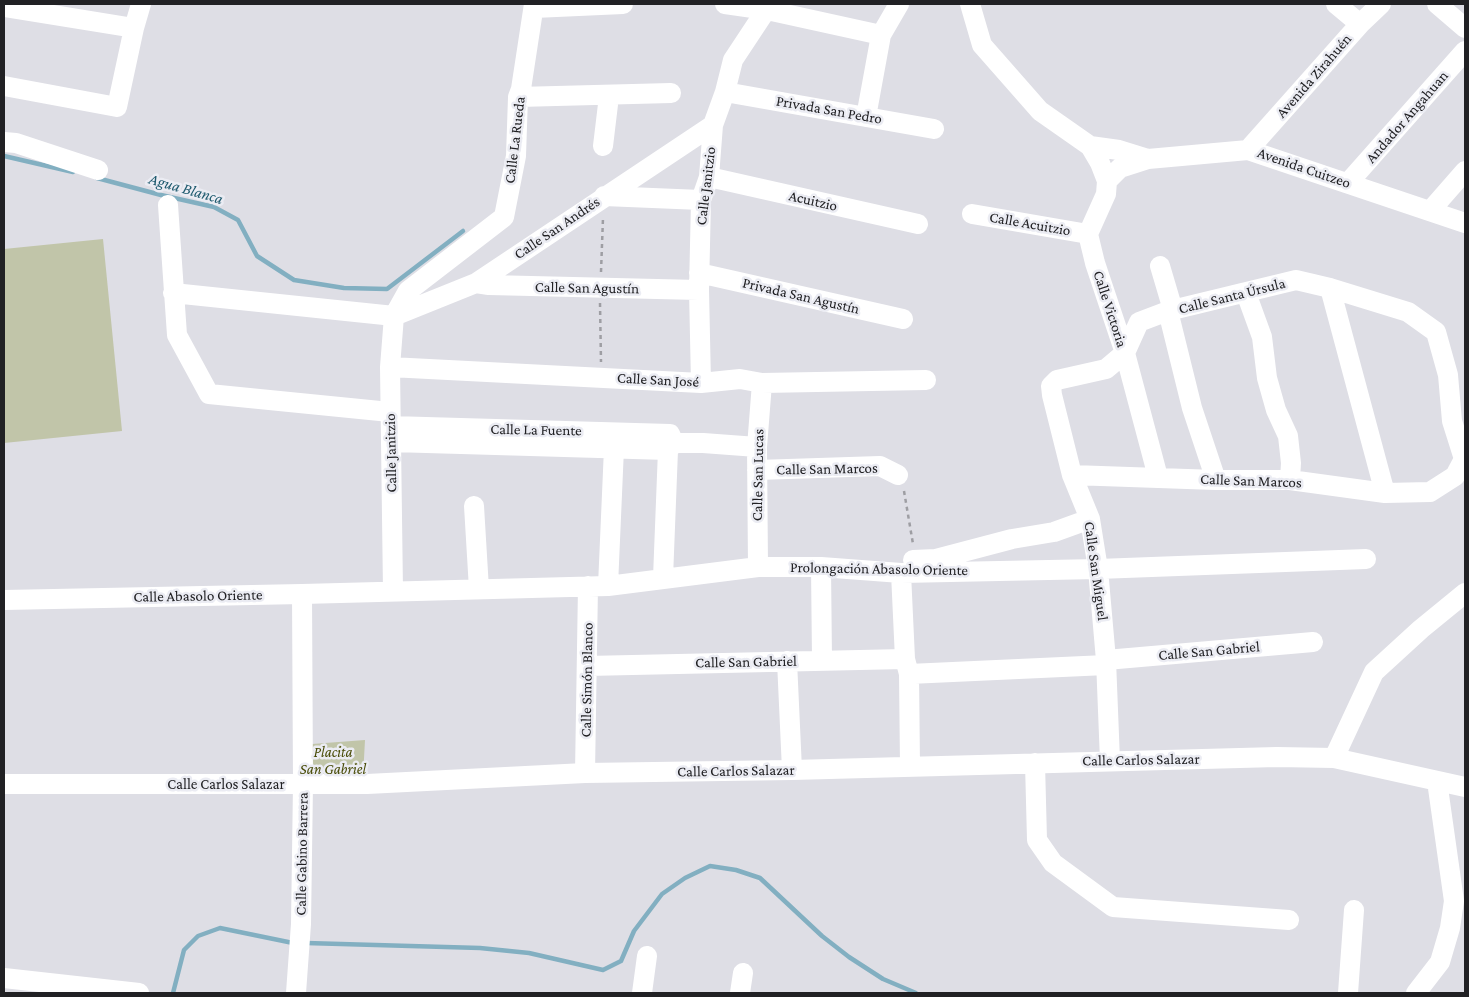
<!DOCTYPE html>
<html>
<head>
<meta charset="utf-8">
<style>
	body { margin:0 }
	#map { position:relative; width:1469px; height:997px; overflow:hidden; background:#dedee5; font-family:"Crimson Pro",serif }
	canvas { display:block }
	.frame { position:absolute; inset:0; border:5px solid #212124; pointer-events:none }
</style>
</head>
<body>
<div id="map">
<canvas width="1469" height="997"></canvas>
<div class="frame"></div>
</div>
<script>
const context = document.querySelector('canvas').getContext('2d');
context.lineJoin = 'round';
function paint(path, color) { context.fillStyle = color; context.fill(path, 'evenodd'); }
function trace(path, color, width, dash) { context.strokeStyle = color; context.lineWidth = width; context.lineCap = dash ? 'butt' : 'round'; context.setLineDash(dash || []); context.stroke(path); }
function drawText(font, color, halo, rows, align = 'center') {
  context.font = font + ' "Crimson Pro",serif'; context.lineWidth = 5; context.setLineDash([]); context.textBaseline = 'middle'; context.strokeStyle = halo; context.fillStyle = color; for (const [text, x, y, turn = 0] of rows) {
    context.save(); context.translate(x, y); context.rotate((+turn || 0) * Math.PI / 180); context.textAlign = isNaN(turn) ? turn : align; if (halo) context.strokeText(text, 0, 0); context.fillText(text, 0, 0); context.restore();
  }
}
const green = new Path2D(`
	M103,239l19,192 -118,12v-194z
	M365,740l-2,37 -49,2 -2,-35z`);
const stream = new Path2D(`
	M4,156l69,16
	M97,178l64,17 53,12 24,13 19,36 37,24 50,8 43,1 76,-58
	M306,943l174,5 49,5 74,17 18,-9 13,-30 28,-37 23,-16 25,-12 26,4 24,8 62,58 27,21 34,22 33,14
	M173,993l11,-43 14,-14 22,-8 73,15`);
const path = new Path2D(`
	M601,272l2,-54
	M600,303l1,59
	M904,491l9,53`);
const minor = new Path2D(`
	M725,4l42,6 114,25
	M970,4l12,41 58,66 50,35 29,4 29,9 100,-9 217,73
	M1336,4l24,20
	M1437,4l28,24
	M4,7l130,21
	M534,8l89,-4
	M4,86l113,21 17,-79 7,-24
	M725,92l209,37
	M518,97l153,-4
	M866,117l15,-82 18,-31
	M4,142l12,1 82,27
	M603,146l6,-50
	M1090,146l10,17 7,18 -1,13 -18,40 7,29 30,90 33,124
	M1248,150l112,-126 21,-20
	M709,177l209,47
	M1107,181l13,-13 28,-9
	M1348,183l117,-132
	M604,196l97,4
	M168,205l9,130 32,59 181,18
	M1430,211l35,-40
	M972,214l116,20
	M1160,266l13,44
	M699,273l204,46
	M476,283l13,2 210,5
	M1330,288l55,205
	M173,293l221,23 82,-33 237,-158
	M1246,293l16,44 5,41 9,32 12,26 3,27 -1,17
	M1168,311l24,97 24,72
	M390,367l311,16 39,-4 22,4 164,-3
	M701,383l-2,-93 2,-90 8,-23 4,-52 12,-33 8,-32 37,-56
	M391,426l279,8 4,9 -6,7 -5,128
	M392,442l276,8
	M674,443h29l54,4
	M757,470l123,-4 18,9
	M1072,475l144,5h74l95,13 45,-1 25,-16 9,-17 -12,-38 -4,-46 -12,-43 -28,-20 -78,-24 -34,-8 -128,31 -29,11 -14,31 -19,16 -49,11 -6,6 1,9 20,80 18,44 8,50 8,91 4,101
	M474,506l5,83
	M913,560l23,-1 76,-20 42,-7 36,-13
	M758,567l-1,-120 5,-64
	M821,567l1,93
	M901,573l4,86 4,15 1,92
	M608,586l6,-138
	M393,591l-3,-224 4,-51 14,-25 96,-74 12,-61 2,-59 3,-8 13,-85
	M4,600l298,-6 306,-8 150,-19h63l80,6 197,-4 268,-10
	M1106,660l207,-18
	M787,661l5,109
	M587,666l318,-7
	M909,674l197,-9
	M1334,758l40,-86 47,-43 44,-36
	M1035,763l2,77 16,23 60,44 176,13
	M585,773l3,-187
	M4,784h363l218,-11 207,-3 485,-13 57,1 131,29
	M4,978l135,15
	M296,993l5,-69 2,-140 -1,-190
	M642,993l5,-37
	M740,993l3,-20
	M1348,993l6,-83
	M1416,993l24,-31 10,-34 4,-27 -17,-120`);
const streetNames = [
	["Avenida Zirahuén",1314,76,-49],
	["Privada San Pedro",829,110,10],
	["Andador Angahuan",1407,117,-49],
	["Calle La Rueda",515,140,-83],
	["Avenida Cuitzeo",1304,168,19],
	["Calle Janitzio",706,186,-83],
	["Acuitzio",813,201,13],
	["Calle Acuitzio",1030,224,10],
	["Calle San Andrés",557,228,-34],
	["Calle San Agustín",587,288,1],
	["Privada San Agustín",801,296,13],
	["Calle Santa Úrsula",1232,296,-14],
	["Calle Victoria",1110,309,72],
	["Calle San José",658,380,3],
	["Calle La Fuente",536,430,1],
	["Calle Janitzio",391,453,-91],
	["Calle San Marcos",827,469,-1],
	["Calle San Lucas",758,475,-89],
	["Calle San Marcos",1251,481,2],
	["Prolongación Abasolo Oriente",879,569,1],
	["Calle San Miguel",1096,571,82],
	["Calle Abasolo Oriente",198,596,-1],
	["Calle San Gabriel",1209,651,-5],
	["Calle San Gabriel",746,662,-1],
	["Calle Simón Blanco",587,680,-89],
	["Calle Carlos Salazar",1141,760,-1],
	["Calle Carlos Salazar",736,771,-1],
	["Calle Carlos Salazar",226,784],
	["Calle Gabino Barrera",302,854,-89]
];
const parkNames = [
	["Placita",333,752],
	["San Gabriel",333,769]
];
const waterNames = [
	["Agua Blanca",186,189,16]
];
paint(green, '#c1c5a9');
trace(stream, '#82afc1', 4.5);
trace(path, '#9e9ea3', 2.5, [4, 4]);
trace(minor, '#fff', 20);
drawText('15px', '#212124', '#ebecf3', streetNames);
drawText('italic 15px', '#484b06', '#ebecf3', parkNames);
drawText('italic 16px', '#1d596d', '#ebecf3', waterNames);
</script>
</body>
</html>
